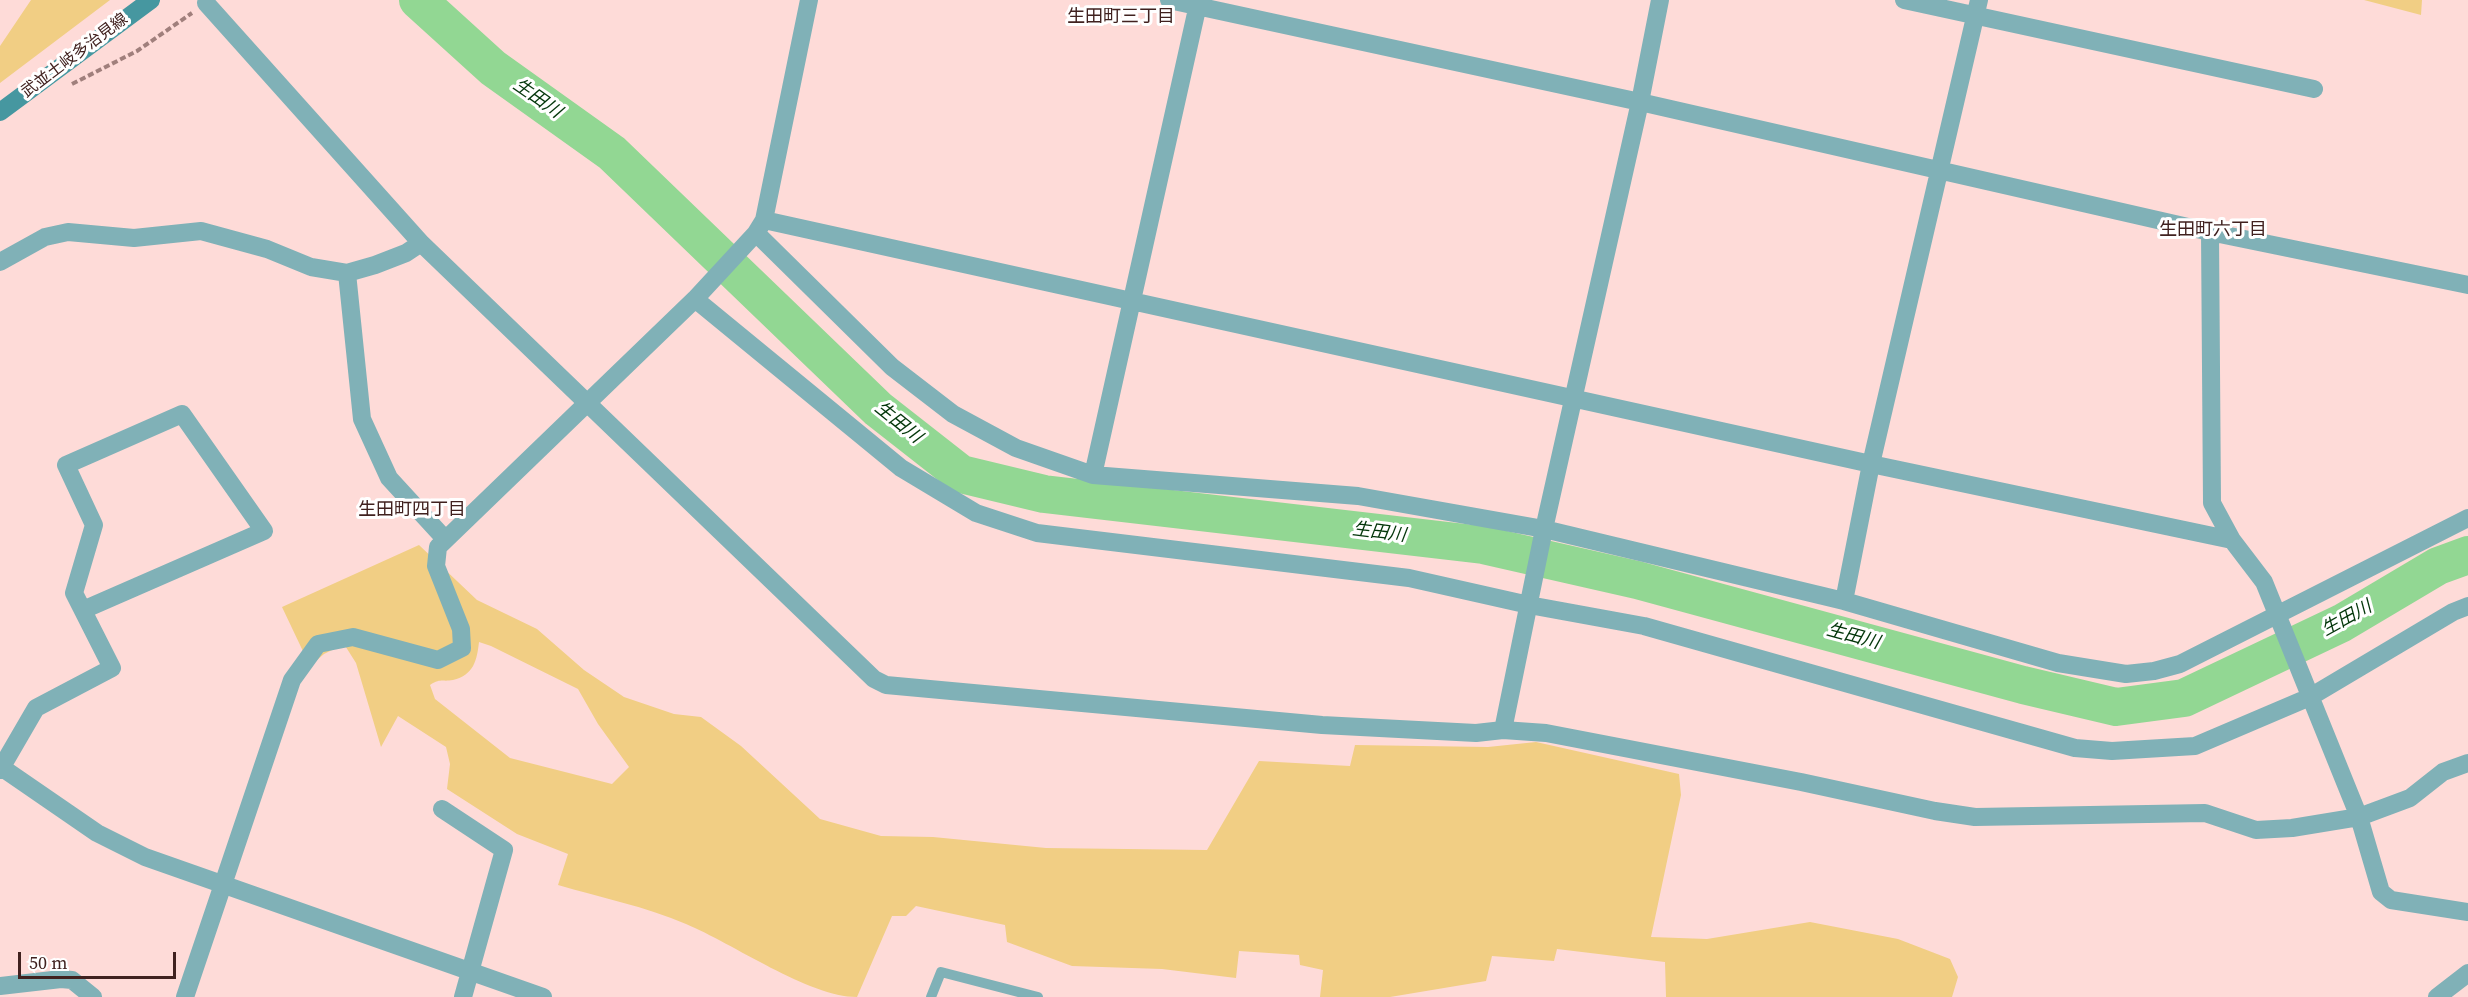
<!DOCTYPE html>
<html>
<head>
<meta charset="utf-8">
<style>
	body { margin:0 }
	#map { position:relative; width:2468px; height:997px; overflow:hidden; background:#fedbd8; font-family:"Source Serif 4",serif }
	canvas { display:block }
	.scale { position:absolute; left:18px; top:952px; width:158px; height:27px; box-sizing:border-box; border:3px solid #40211f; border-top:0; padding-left:8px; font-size:18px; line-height:21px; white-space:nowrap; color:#40211f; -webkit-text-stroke:4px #fff; paint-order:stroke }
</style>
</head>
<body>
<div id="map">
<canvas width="2468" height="997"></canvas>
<div class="scale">50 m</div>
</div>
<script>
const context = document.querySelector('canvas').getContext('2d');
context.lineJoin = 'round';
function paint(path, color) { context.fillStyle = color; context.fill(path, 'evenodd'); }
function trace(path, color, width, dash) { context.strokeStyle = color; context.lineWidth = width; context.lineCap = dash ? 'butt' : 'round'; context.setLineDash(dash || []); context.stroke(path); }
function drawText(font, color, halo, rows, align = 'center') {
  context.font = font + ' "Source Serif 4","Noto Sans JP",serif'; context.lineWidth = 6; context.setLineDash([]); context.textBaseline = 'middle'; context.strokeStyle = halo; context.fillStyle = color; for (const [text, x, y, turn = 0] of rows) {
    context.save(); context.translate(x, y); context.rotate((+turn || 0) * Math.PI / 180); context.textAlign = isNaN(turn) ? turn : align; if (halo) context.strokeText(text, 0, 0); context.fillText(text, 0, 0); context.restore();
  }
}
const green = new Path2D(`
	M31,0h79l-110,83v-37z
	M2364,0h58l-1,15z
	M419,545l58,55 60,29 47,41 40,27 50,17 27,3 40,29 79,73 61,17 52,1 113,11 161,2 52,-89 91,5 5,-21 133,2 48,-5 143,32 2,21 -30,142 56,2 103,-17 88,17 52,20 8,18 -6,20h-286l-1,-35 -108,-13 -3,12 -62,-5 -6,25 -96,16h-70l3,-27 -23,-5 -1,-10 -60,-4 -3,27 -74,-9 -90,-3 -65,-24 -2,-17 -89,-19 -10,10h-14l-35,81c-48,0 -125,-54 -171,-73 -39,-17 -87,-27 -128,-39l10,-31 -51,-20 -70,-45 3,-25 -4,-17 -48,-31 -17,31 -25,-84 -12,-19 -20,10 -14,12 -28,-59zM479,642l12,4 87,43 20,35 31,43 -17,17 -102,-26 -75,-59 -5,-14c11,-7 12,-3 23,-5 21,-5 24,-20 26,-38z`);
const river = new Path2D(`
	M418,0l75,68 119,85 266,256 83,65 83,20 439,51 154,35 386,105 93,22 68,-9 158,-75 96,-57 30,-11`);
const path = new Path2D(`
	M72,84l65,-33 55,-38`);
const lane = new Path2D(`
	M931,997l10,-25 97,25`);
const street = new Path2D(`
	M1169,0l471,102 570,130 258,53
	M1904,0l410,89
	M206,3l215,240 453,436 12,6 436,40 154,8 27,-3 43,3 255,49 134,29 40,6 230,-4 51,17 36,-2 67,-11 51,-19 33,-26 25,-9
	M764,220l1107,244 361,76
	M2210,232l2,271 20,37 32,42 95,235 22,75 10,8 77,12
	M756,233l136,134 61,47 63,34 77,27 265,21 186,33 300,72 214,62 68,11 28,-3 26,-7 288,-146
	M0,262l45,-25 23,-5 66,6 67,-7 66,18 44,18 36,6 28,-8 31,-12 15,-10
	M347,273l15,146 27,59 56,61
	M695,299l206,169 75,45 61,20 372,45 120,27 115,21 431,122 37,3 83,-5 115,-49 143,-85 15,-6
	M1093,475l106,-475
	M1844,601l27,-137 108,-464
	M1503,730l41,-201 96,-427 20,-102
	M1,767l96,66 48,24 398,140
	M0,770l36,-62 76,-40 -38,-75 20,-68 -28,-60 116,-51 82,117 -181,79
	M442,809l62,41 -41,147
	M0,986l61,-7 11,1 21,17
	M185,997l107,-317 26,-36 35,-7 85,23 24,-12 -1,-19 -25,-63 2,-19 257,-248 61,-66 8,-13 45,-220
	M2437,997l31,-24`);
const secondary = new Path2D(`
	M0,112l151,-112`);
const streetNames = [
	["武並土岐多治見線",75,56,-37]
];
const neighbourhoodNames = [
	["生田町三丁目",1121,17],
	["生田町六丁目",2213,230],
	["生田町四丁目",412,510]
];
const waterNames = [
	["生田川",537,99,35],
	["生田川",898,423,39],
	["生田川",1379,533,7],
	["生田川",2347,619,-29],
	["生田川",1853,637,15]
];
paint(green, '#f1ce84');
trace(river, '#92d793', 38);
trace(path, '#a07f7c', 4, [6, 3]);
trace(lane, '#80b1b7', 10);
trace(street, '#80b1b7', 18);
trace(secondary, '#4697a0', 18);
drawText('16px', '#40211f', '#fff', streetNames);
drawText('18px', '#40211f', '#fff', neighbourhoodNames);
drawText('italic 18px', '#03360a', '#fff', waterNames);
</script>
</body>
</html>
